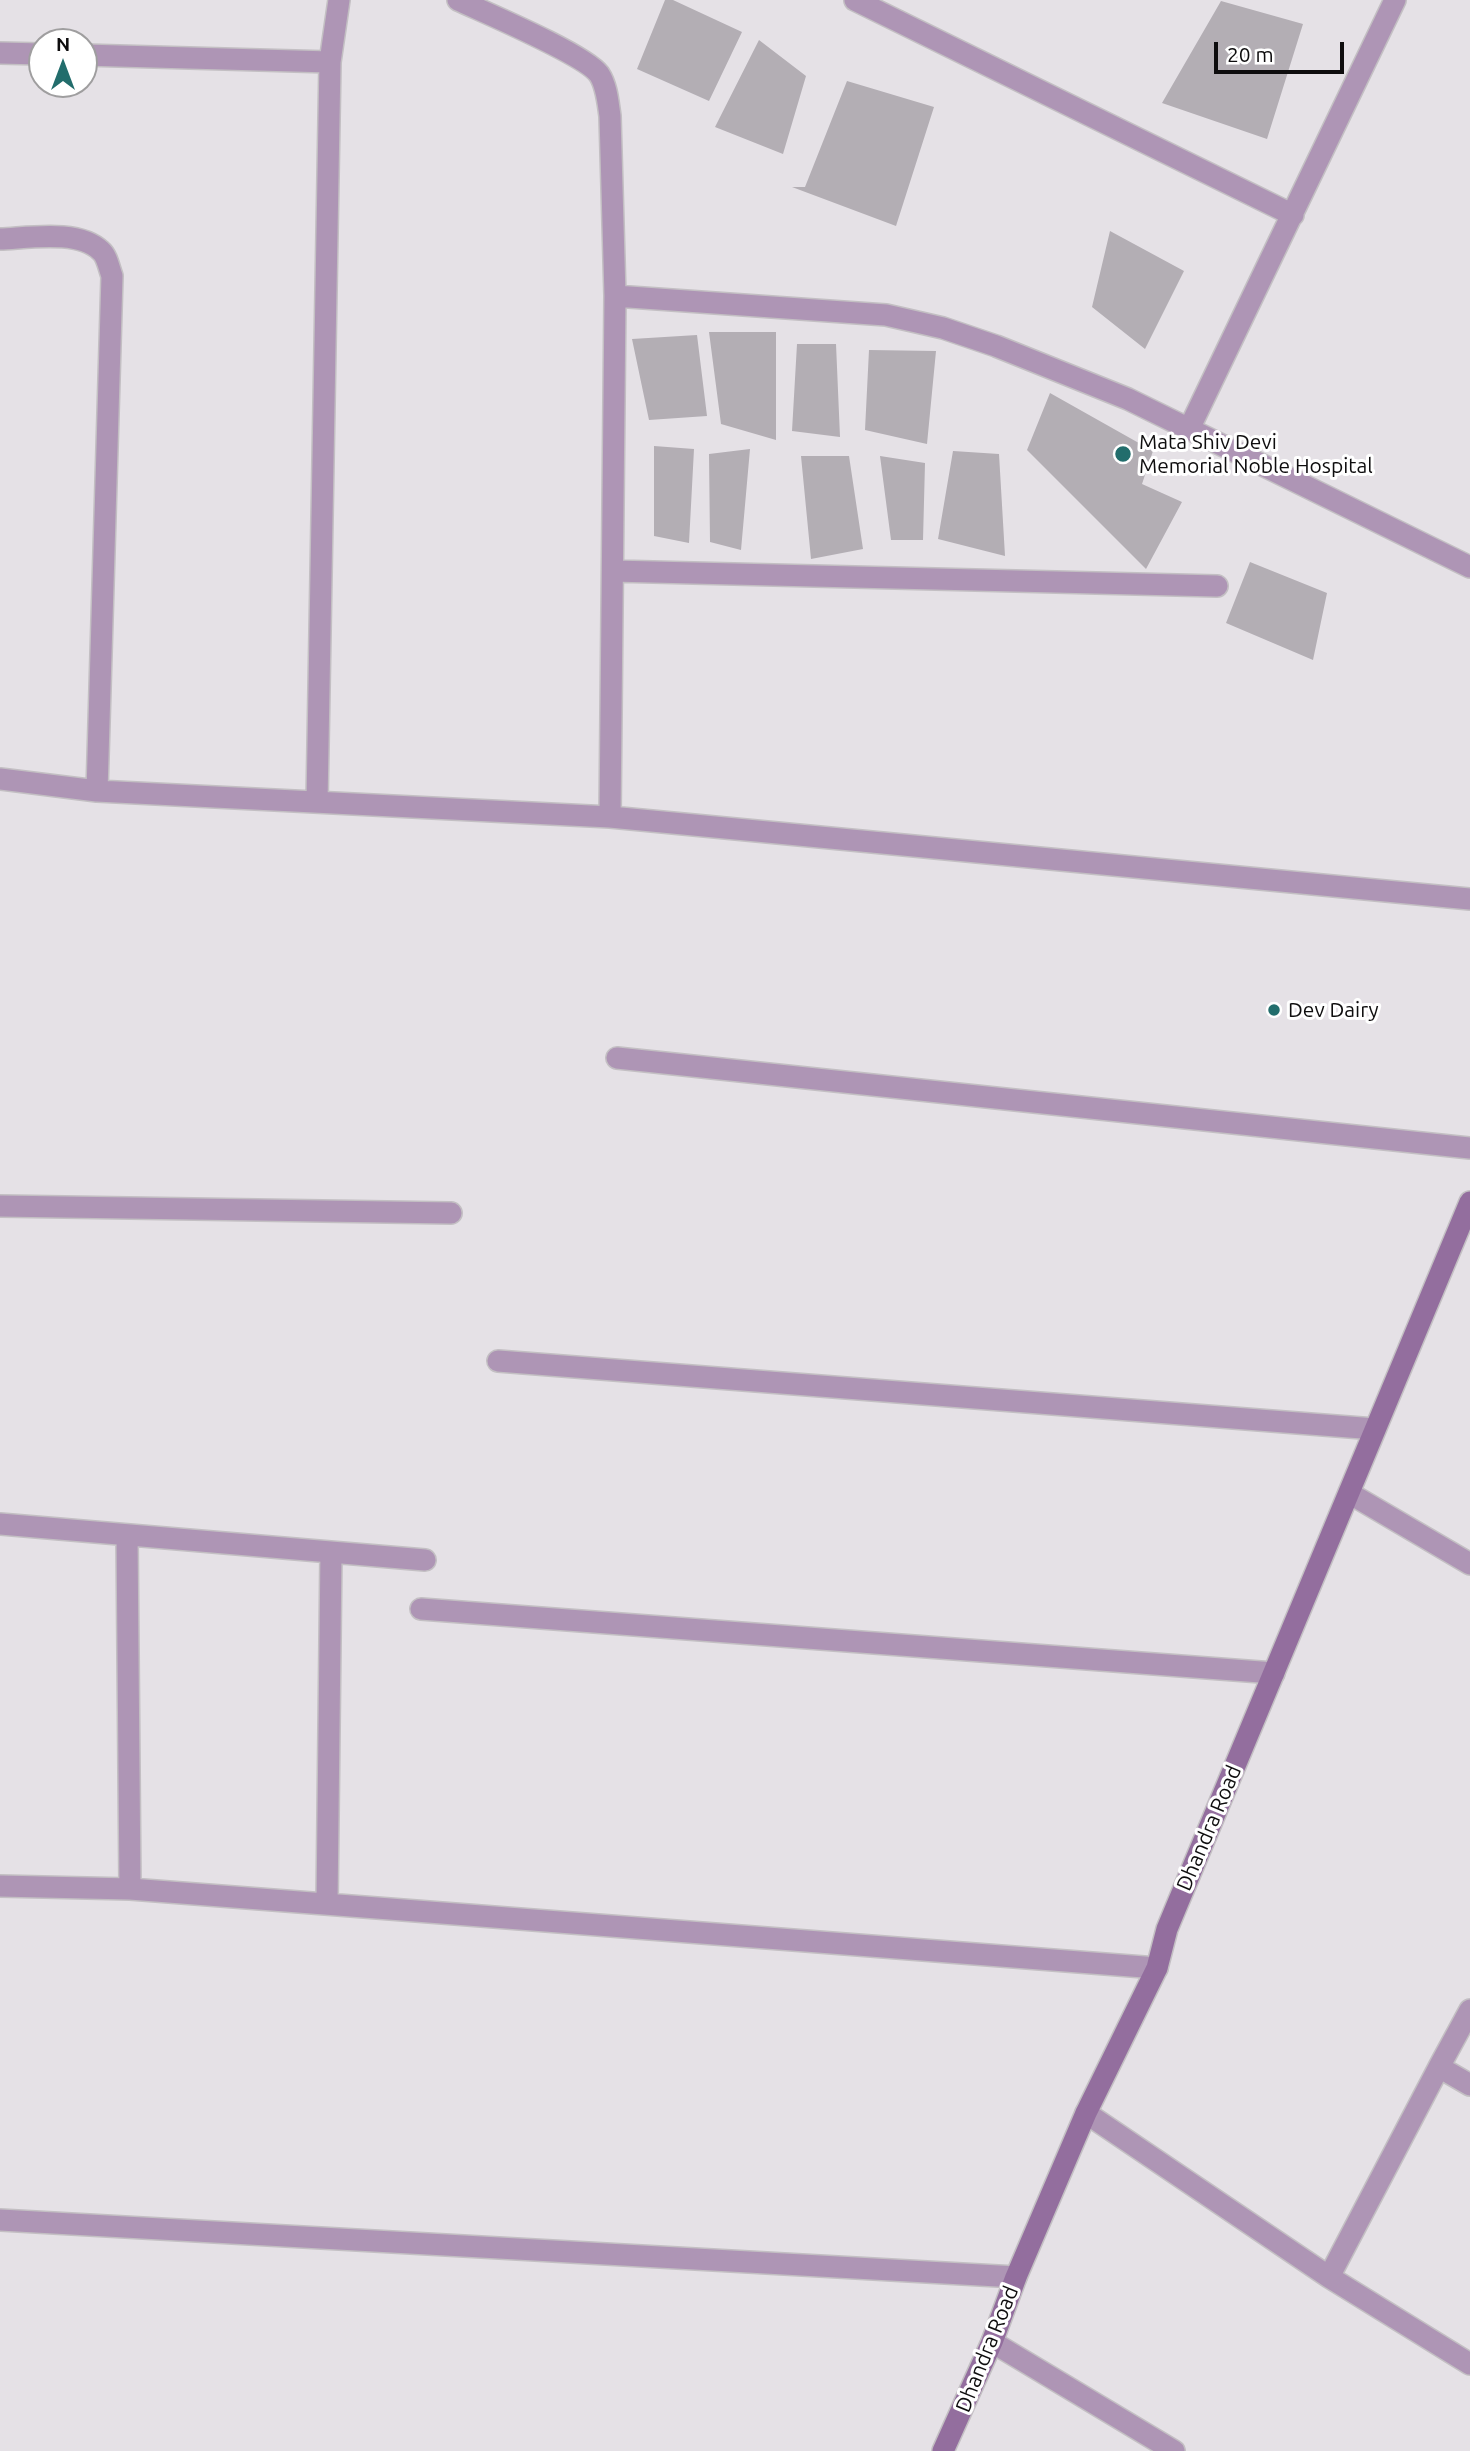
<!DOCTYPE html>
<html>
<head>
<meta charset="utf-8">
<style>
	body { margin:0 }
	#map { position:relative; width:1470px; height:2451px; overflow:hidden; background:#e5e1e6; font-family:Ubuntu,sans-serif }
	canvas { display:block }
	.north { position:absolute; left:28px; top:28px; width:70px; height:70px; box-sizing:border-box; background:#fff; border:2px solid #9f9e9f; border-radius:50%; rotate:0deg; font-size:19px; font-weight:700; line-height:28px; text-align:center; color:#0e0d0e }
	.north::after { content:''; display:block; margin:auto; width:24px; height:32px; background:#226d6c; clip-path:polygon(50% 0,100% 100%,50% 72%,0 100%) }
	.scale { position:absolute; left:1214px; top:42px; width:130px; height:32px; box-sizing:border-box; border:4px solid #0e0d0e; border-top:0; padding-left:9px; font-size:21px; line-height:24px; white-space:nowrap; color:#0e0d0e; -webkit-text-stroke:5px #fff; paint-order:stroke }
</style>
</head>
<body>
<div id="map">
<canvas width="1470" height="2451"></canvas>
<div class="north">N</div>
<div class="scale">20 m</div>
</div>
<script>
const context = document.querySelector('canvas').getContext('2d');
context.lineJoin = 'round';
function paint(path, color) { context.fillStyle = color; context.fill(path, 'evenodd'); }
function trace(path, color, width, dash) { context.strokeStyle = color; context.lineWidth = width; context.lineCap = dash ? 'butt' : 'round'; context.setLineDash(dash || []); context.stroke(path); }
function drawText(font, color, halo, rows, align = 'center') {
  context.font = font + ' Ubuntu,sans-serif'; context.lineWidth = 6; context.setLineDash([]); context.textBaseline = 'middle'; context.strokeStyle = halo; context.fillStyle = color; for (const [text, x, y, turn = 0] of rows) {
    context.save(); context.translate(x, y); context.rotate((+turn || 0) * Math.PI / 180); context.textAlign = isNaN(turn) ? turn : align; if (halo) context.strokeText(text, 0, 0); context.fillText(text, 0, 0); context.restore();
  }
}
const building = new Path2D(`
	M665,0h8l69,32 -33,69 -72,-32z
	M1221,1l82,23 -36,115 -105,-36z
	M759,40l47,36 -23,78 -68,-27z
	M847,81l87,26 -38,119 -104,-39h13z
	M1110,231l74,40 -39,78 -53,-42z
	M709,332h67v108l-55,-16z
	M697,335l10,81 -58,4 -17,-81z
	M797,344h39l4,93 -48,-6z
	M869,350l67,1 -9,93 -62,-14z
	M1050,393l103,58 -11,33 40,18 -36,67 -119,-119z
	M654,446l40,3 -5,94 -35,-7z
	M750,449l-9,101 -31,-8 -1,-88z
	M953,451l46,3 6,102 -67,-17z
	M801,456h48l14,93 -52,10z
	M880,456l45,7 -2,77h-32z
	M1250,562l77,31 -14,67 -87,-37z`);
const street = new Path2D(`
	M458,0c28,13 126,54 141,74 8,12 9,29 11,42l5,180 -5,521
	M855,0l438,215
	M0,53l42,1
	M84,55l246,7 -13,740
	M330,62l9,-62
	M0,239c28,-1 79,-10 101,12 6,5 8,17 11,25l-15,515
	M615,296l271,19 57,13 53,18 132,53 342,168
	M1189,429l206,-429
	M613,571l604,15
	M0,779l97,12 513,26 860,82
	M617,1058l853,90
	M0,1206l451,7
	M498,1361l877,68
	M1349,1493l121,71
	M0,1524l425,36
	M127,1535l3,354
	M421,1609l853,64
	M0,1886l130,3 1027,79
	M327,1904l4,-352
	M1470,2010l-31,57 31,18
	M1086,2113l243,164 141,87
	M0,2220l1016,57
	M1329,2277l110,-210
	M992,2342l182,109`);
const secondary = new Path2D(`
	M943,2451l49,-109 24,-65 70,-164 71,-145 10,-39 303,-727`);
const markers = [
	[1123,454,9,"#226d6c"],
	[1274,1010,7,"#226d6c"]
];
const poiNames = [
	["Mata Shiv Devi",1139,442],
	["Memorial Noble Hospital",1139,466],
	["Dev Dairy",1288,1010]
];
const streetNames = [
	["Dhandra Road",1209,1828,-67],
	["Dhandra Road",987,2349,-68]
];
paint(building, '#b3aeb4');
trace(street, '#c3bfc3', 24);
trace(secondary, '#c3bfc3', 24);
trace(street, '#ae95b5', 21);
trace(secondary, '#936e9e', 21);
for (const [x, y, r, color] of markers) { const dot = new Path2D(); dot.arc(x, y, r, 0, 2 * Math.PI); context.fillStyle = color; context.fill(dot); trace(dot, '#fff', 2.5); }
drawText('21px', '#0e0d0e', '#fff', poiNames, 'left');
drawText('21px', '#0e0d0e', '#fff', streetNames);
</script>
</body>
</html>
